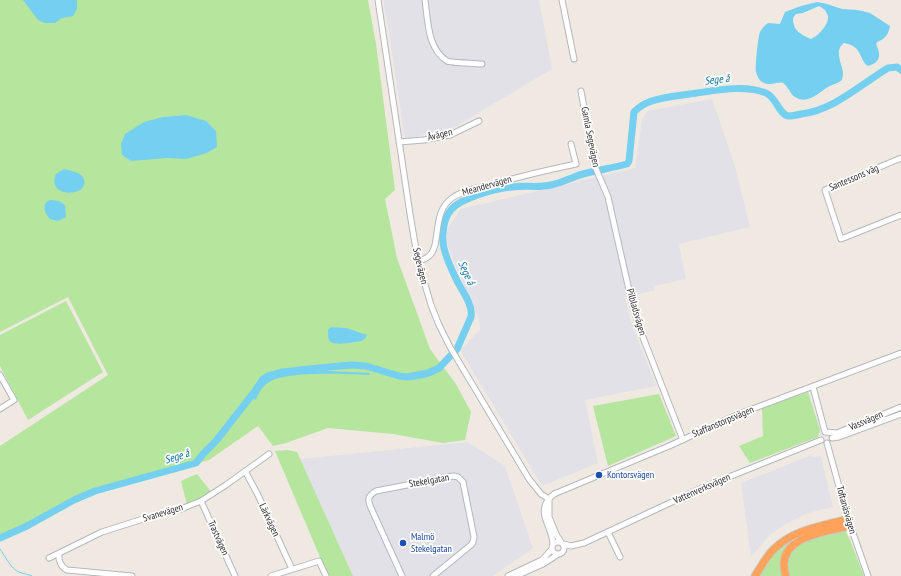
<!DOCTYPE html>
<html>
<head>
<meta charset="utf-8">
<style>
	body { margin:0 }
	canvas { display:block; background:#efe9e1 }
</style>
</head>
<body>
<canvas width="901" height="576"></canvas>
<script>
const context = document.querySelector('canvas').getContext('2d');
context.lineJoin = 'round';
function paint(path, color) { context.fillStyle = color; context.fill(path, 'evenodd'); }
function trace(path, color, width, dash) { context.strokeStyle = color; context.lineWidth = width; context.lineCap = dash ? 'butt' : 'round'; context.setLineDash(dash || []); context.stroke(path); }
function drawText(font, color, halo, rows, align = 'center') {
  context.font = font + ' "PT Sans Narrow",sans-serif'; context.lineWidth = 3.5; context.setLineDash([]); context.textBaseline = 'middle'; context.strokeStyle = halo; context.fillStyle = color; for (const [text, x, y, turn = 0] of rows) {
    context.save(); context.translate(x, y); context.rotate((+turn || 0) * Math.PI / 180); context.textAlign = isNaN(turn) ? turn : align; if (halo) context.strokeText(text, 0, 0); context.fillText(text, 0, 0); context.restore();
  }
}
const industrial = new Path2D(`
	M383,0h156l13,69 -97,58 -50,13 -16,-108z
	M712,99l23,67 15,61 -71,17 7,35 -32,7 1,4 -30,8 5,21 26,67 -71,14 13,63 -56,23 -82,-136 20,-20 -1,-10 -33,-78 1,-13 14,-20 174,-41 7,-48 5,-9z
	M468,442l37,24 28,82 -40,28h-140l-53,-117z
	M812,455l1,2 8,-1 12,51 -25,6 -26,13 -12,9 -19,22 -10,-74z`);
const green = new Path2D(`
	M0,0h368l8,44 19,146 -10,9 12,59 33,91 26,35 15,28 -6,28 -22,3 -50,-9 -65,-6 -42,15 -13,3 -15,-20 -49,34 -114,31 -21,9 -47,26 -27,12v-92l108,-71 -40,-78 -68,35z
	M66,301l37,71 -75,48 -28,-54v-31z
	M808,392l12,38 -2,7 -68,26 -11,-17 24,-10 -1,-28z
	M659,394l17,42 -68,30 -15,-60z
	M287,450l10,2 56,124h-25l-53,-125z
	M197,474l15,19 -25,12 -6,-24z
	M840,530l6,2 4,8 14,36h-76c-6,-37 25,-38 52,-46z
	M806,534l-13,7 -10,35h-25l9,-16 20,-20z`);
const water = new Path2D(`
	M23,0h54v9l-4,7 -11,2 -7,5h-10l-7,-3z
	M817,2l10,2 15,5 16,1 12,3 20,13c-1,4 -2,9 -6,12 -3,3 -6,2 -8,6 5,11 5,18 -8,22 -10,-7 -4,-19 -24,-23 -11,8 -1,21 -1,31 0,2 -1,4 -1,6 -5,4 -9,4 -14,7 -10,6 -20,18 -33,10 -5,-3 -7,-11 -12,-14 -5,-2 -13,4 -21,-1 -3,-2 -5,-6 -6,-10 -1,-5 2,-35 4,-40 2,-4 5,-7 8,-9l12,1 5,-12 16,-6zM819,6l6,4c1,2 2,4 3,6 1,9 -10,20 -17,23 -11,-5 -18,-8 -18,-21l3,-4 7,-1z
	M186,115l20,6 10,10 1,16 -10,6 -21,6 -19,-1 -36,3 -9,-6 -1,-11 4,-10 19,-12 19,-5z
	M64,169c8,2 23,4 20,15 0,3 -3,6 -6,7 -12,5 -29,-1 -22,-17z
	M50,200l9,1 6,4 1,12 -8,4 -8,-2c-5,-6 -7,-10 -4,-17z
	M331,327l15,1 21,7 -2,4 -4,2c-7,1 -28,6 -32,-1 -1,-3 -1,-7 -1,-10z
	M442,367l1,2 -2,2c-17,9 -28,10 -46,7v-2c17,4 33,2 47,-9z
	M327,371l43,2 -1,2c-22,-1 -80,-4 -98,6 -7,3 -13,12 -15,19l-3,-2c3,-5 7,-14 12,-18 13,-10 46,-8 62,-9z`);
const stream = new Path2D(`
	M0,549c5,7 11,20 19,23 4,2 9,2 13,4`);
const river = new Path2D(`
	M0,538l27,-12 47,-26 21,-9 101,-28 7,-9 13,-13 39,-50 8,-12 5,-3 15,-4 25,-3 43,-4 15,1 33,10 9,1 20,-4 11,-5 18,-19 14,-32c2,-12 -8,-25 -14,-36 -5,-11 -13,-26 -14,-39 -1,-10 1,-24 8,-32 9,-12 46,-22 61,-23 13,-2 26,1 39,-2 11,-2 21,-8 32,-11 14,-4 30,-6 44,-10l2,-3 5,-49c4,-4 9,-8 15,-10 13,-5 28,-6 41,-8 24,-3 53,-10 76,-1 10,4 13,21 22,23 4,0 9,-1 13,-2 33,-4 59,-29 87,-46l9,-1 4,3`);
const minor = new Path2D(`
	M378,0l32,214 8,47 13,44 8,20 11,22 79,132 12,15 8,5
	M425,0c3,20 2,48 22,61 4,2 28,2 35,3
	M562,0l12,59
	M581,91l13,73 14,33 23,102 8,28 44,113
	M399,142l25,-2 26,-5 29,-14
	M901,158l-76,32 16,49 60,-24
	M418,261c4,-1 8,-2 11,-5 13,-11 2,-43 23,-58 11,-8 26,-10 38,-13 28,-8 57,-15 86,-21l-5,-20
	M0,375l14,25 -14,9
	M813,387l12,45
	M825,432l12,1 64,-26
	M832,438l7,-1 62,-23
	M827,443l21,76 20,57
	M245,471l12,22 35,76
	M549,499v18l8,19 4,6
	M201,501l34,75
	M608,532l12,25
	M552 548a6 6 0 1 1 12 0a6 6 0 1 1-12 0Z
	M553,544c-1,-20 -20,-33 1,-50l115,-48 70,-32 162,-61
	M564,544l7,2 13,-3 120,-56 117,-47
	M59,553c-1,7 2,14 8,17l65,6
	M49,558l53,-26 60,-19 19,-4 20,-8 25,-16 43,-31
	M271,576l48,-15 7,15
	M402,576l-31,-68c-4,-9 -3,-12 5,-17l77,-15 5,1 5,5 11,55 -1,5 -2,3 -38,31
	M508,576l34,-16 10,-11
	M516,576l27,-12 14,-9`);
const highway = new Path2D(`
	M755,576c6,-9 11,-19 18,-26 19,-20 49,-24 75,-31
	M786,576c-13,-39 38,-44 64,-50`);
const markers = [
	[599,475,4,"#1a4fb4"],
	[403,543,4,"#1a4fb4"]
];
const streetNames = [
	["Åvägen",440,135,-14],
	["Gamla Segevägen",590,137,79],
	["Santessons väg",854,178,-23],
	["Meandervägen",487,186,-16],
	["Segevägen",420,266,77],
	["Pilbladsvägen",636,312,74],
	["Vassvägen",866,421,-23],
	["Staffanstorpsvägen",723,422,-23],
	["Stekelgatan",429,481,-10],
	["Vattenverksvägen",702,489,-24],
	["Toftanäsvägen",846,510,74],
	["Svanevägen",163,513,-17],
	["Lärkvägen",269,520,65],
	["Trastvägen",218,538,66]
];
const transitNames = [
	["Kontorsvägen",607,475],
	["Malmö",411,537],
	["Stekelgatan",411,549]
];
const waterNames = [
	["Sege å",717,80,-7],
	["Sege å",466,273,66],
	["Sege å",177,457,-17]
];
paint(industrial, '#e3e1e8');
paint(green, '#b6e59e');
paint(water, '#75cff0');
trace(stream, '#75cff0', 1);
trace(river, '#75cff0', 7);
trace(minor, '#b4b7c1', 7);
trace(highway, '#c9c9c9', 9);
trace(minor, '#fff', 5);
trace(highway, '#ffa35c', 7);
for (const [x, y, r, color] of markers) { const dot = new Path2D(); dot.arc(x, y, r, 0, 2 * Math.PI); context.fillStyle = color; context.fill(dot); trace(dot, '#fff', 1.5); }
drawText('10px', '#2e2e2e', '#fff', streetNames);
drawText('10px', '#164399', '#fff', transitNames, 'left');
drawText('italic 11px', '#0d6fa3', '#fff', waterNames);
</script>
</body>
</html>
